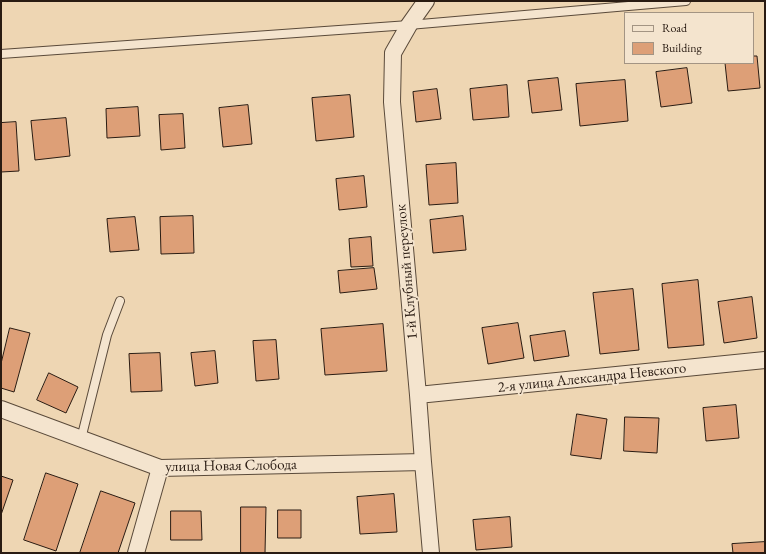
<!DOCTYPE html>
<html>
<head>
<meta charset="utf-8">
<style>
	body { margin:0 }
	#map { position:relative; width:766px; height:554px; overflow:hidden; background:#eed6b3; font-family:"EB Garamond",serif }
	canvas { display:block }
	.frame { position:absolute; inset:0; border:2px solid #291b12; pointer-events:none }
	.legend { position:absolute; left:624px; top:12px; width:130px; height:52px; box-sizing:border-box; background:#f4e4ce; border:1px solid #a39483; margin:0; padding:5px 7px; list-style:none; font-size:12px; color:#291b12 }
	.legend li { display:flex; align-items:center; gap:8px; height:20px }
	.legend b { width:20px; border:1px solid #a39483 }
</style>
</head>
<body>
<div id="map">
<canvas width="766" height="554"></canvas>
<div class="frame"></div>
<ul class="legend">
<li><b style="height:5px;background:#f4e4ce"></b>Road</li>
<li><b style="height:11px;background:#dd9f77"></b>Building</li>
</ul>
</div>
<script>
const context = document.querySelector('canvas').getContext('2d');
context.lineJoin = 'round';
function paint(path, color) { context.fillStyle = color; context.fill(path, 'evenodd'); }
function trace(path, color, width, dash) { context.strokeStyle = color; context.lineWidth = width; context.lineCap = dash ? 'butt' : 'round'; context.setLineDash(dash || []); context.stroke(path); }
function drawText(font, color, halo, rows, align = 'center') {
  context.font = font + ' "EB Garamond",serif'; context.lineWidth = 3.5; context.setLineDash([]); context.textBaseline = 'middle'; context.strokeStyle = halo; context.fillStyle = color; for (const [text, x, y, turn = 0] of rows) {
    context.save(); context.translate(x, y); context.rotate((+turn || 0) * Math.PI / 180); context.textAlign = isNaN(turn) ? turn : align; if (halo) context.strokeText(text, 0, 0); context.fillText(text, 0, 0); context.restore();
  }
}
const building = new Path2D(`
	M753,56h4l3,32 -32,3 -3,-28h28z
	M687,68l5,35 -31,4 -5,-35z
	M558,78l4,32 -30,3 -4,-32z
	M625,80l3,41 -48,5 -4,-42z
	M507,85l2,32 -36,3 -3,-31z
	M437,89l4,30 -25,3 -3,-30z
	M350,95l4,42 -38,4 -4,-43z
	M248,105l4,39 -29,3 -4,-39z
	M138,107l2,29 -33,2 -1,-29z
	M183,114l2,34 -24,2 -2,-35z
	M66,118l4,38 -35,4 -4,-39z
	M16,122l3,49 -18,1v-49z
	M456,163l2,40 -29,2 -3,-40z
	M364,176l3,31 -28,3 -3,-31z
	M193,216l1,37 -33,1 -1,-37z
	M463,216l3,34 -33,3 -3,-33z
	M135,217l4,33 -29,2 -3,-33z
	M371,237l2,29 -22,1 -2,-28z
	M374,268l3,21 -37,4 -2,-22z
	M698,280l6,65 -36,3 -6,-64z
	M633,289l6,61 -39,4 -7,-61z
	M752,297l5,41 -33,5 -6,-41z
	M518,323l6,35 -36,6 -6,-36z
	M383,324l4,47 -62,4 -4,-46z
	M10,328l20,5 -16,59 -13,-4v-24z
	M565,331l4,25 -35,5 -4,-25z
	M276,340l3,39 -23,2 -3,-40z
	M215,351l3,32 -23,3 -4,-33z
	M160,353l2,38 -31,1 -2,-38z
	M49,373l29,14 -12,26 -29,-13z
	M736,405l3,33 -33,3 -3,-33z
	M577,414l30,5 -6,40 -30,-4z
	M625,417l34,1 -2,35 -33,-2z
	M46,473l32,11 -22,67 -32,-11z
	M1,476l12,4 -12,35z
	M101,491l34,12 -17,50h-38z
	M394,494l3,38 -37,2 -3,-37z
	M241,507h25l-1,46h-24z
	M278,510h23v28h-23z
	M171,511h30l1,29h-31z
	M510,517l2,30 -36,3 -3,-30z
	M765,542v11h-32l-1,-9z`);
const service = new Path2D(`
	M1,54l408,-29 277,-24
	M81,439l26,-104 13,-34`);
const minor = new Path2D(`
	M426,1l-17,24 -16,28 -1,49 26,293 5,67 8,91
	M418,395l347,-35
	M1,409l159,59 263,-6
	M136,553l24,-85`);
const streetNames = [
	["1-й Клубный переулок",407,272,-95],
	["2-я улица Александра Невского",592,378,-6],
	["улица Новая Слобода",231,466,-1]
];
paint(building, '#dd9f77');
trace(building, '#291b12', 1);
trace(service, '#5a4a3a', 10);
trace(minor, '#5a4a3a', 18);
trace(service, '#f4e4ce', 8);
trace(minor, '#f4e4ce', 16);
drawText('15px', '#291b12', '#f4e4ce', streetNames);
</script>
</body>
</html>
